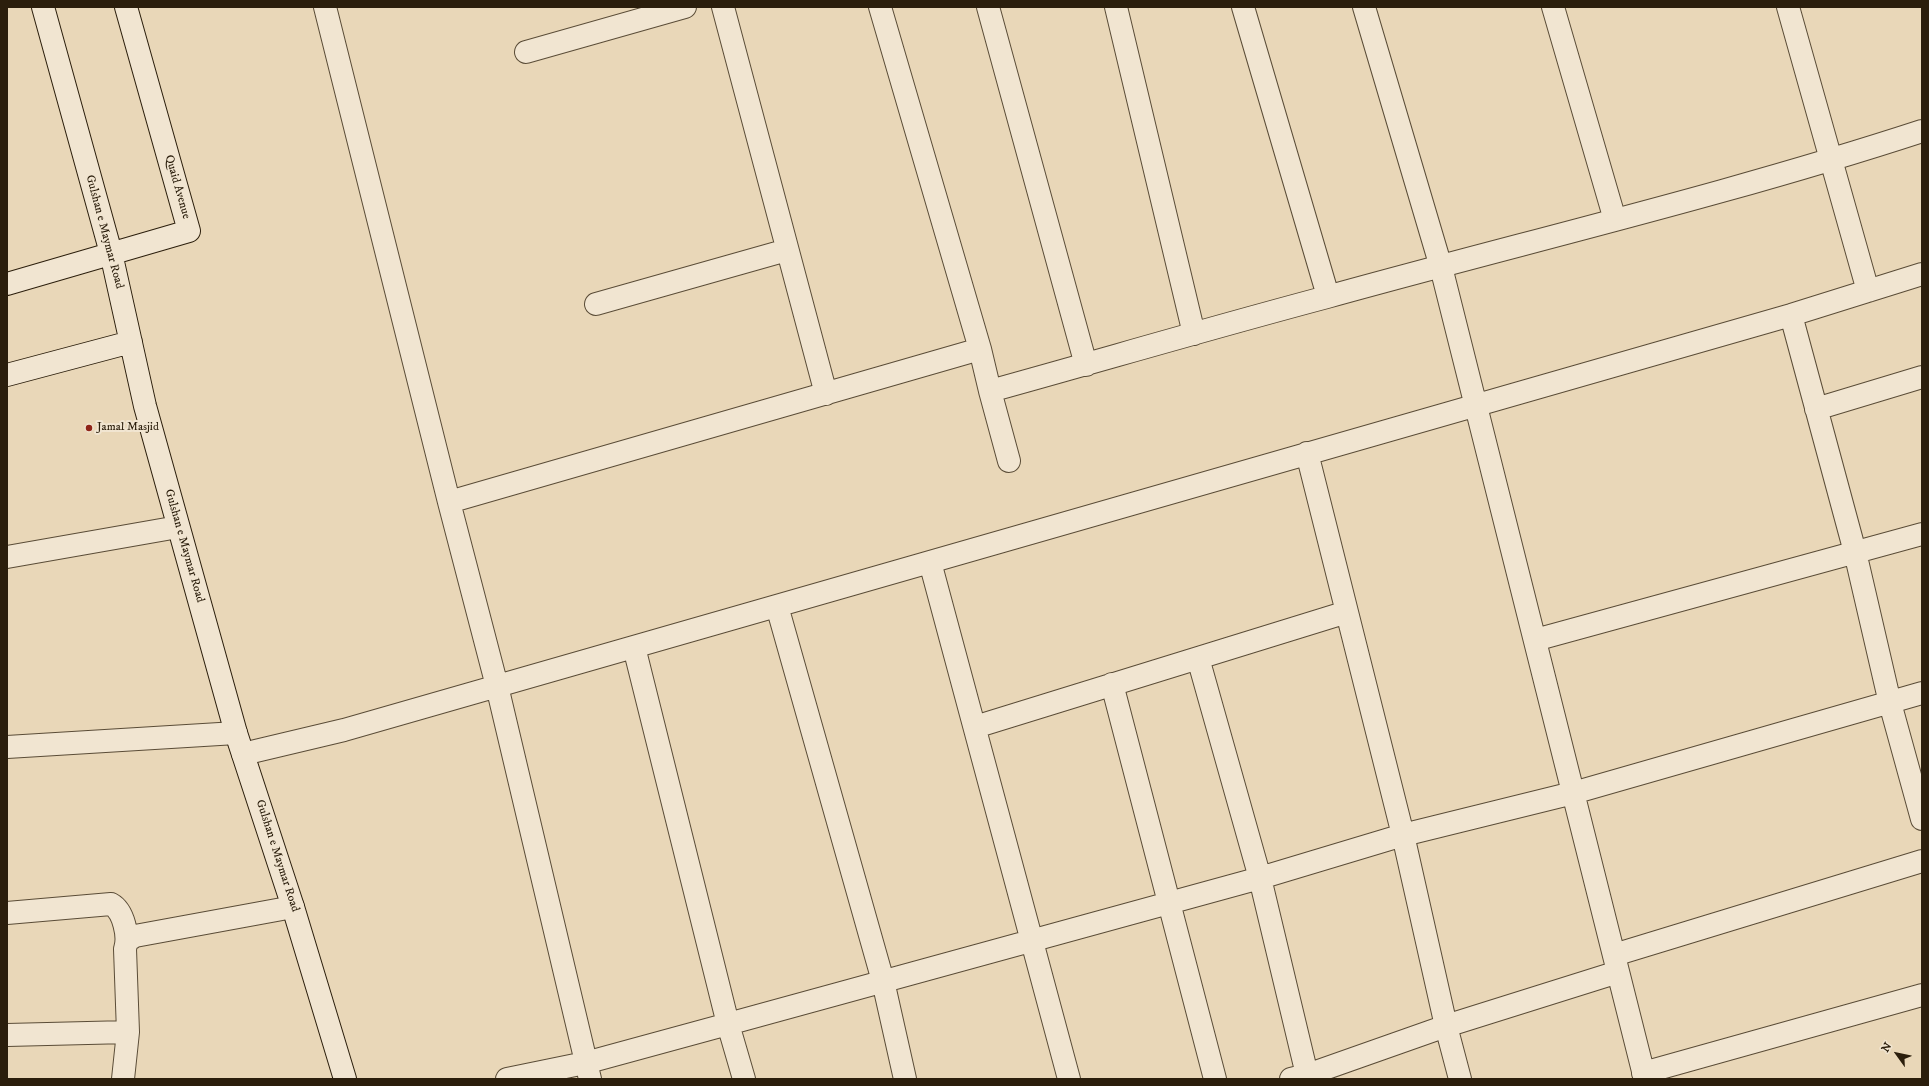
<!DOCTYPE html>
<html>
<head>
<meta charset="utf-8">
<style>
	body { margin:0 }
	#map { position:relative; width:1929px; height:1086px; overflow:hidden; background:#e9d7b8; font-family:"IM FELL DW Pica",serif }
	canvas { display:block }
	.frame { position:absolute; inset:0; border:8px solid #2b1e0c; pointer-events:none }
	.north { position:absolute; left:1877px; top:1034px; width:40px; height:40px; -webkit-text-stroke:3px #f1e5d1; paint-order:stroke; rotate:303deg; font-size:11px; font-weight:700; line-height:16px; text-align:center; color:#2b1e0c }
	.north::after { content:''; display:block; margin:auto; width:14px; height:18px; background:#2b1e0c; clip-path:polygon(50% 0,100% 100%,50% 72%,0 100%) }
</style>
</head>
<body>
<div id="map">
<canvas width="1929" height="1086"></canvas>
<div class="frame"></div>
<div class="north">N</div>
</div>
<script>
const context = document.querySelector('canvas').getContext('2d');
context.lineJoin = 'round';
function trace(path, color, width, dash) { context.strokeStyle = color; context.lineWidth = width; context.lineCap = dash ? 'butt' : 'round'; context.setLineDash(dash || []); context.stroke(path); }
function drawText(font, color, halo, rows, align = 'center') {
  context.font = font + ' "IM FELL DW Pica",serif'; context.lineWidth = 4; context.setLineDash([]); context.textBaseline = 'middle'; context.strokeStyle = halo; context.fillStyle = color; for (const [text, x, y, turn = 0] of rows) {
    context.save(); context.translate(x, y); context.rotate((+turn || 0) * Math.PI / 180); context.textAlign = isNaN(turn) ? turn : align; if (halo) context.strokeText(text, 0, 0); context.fillText(text, 0, 0); context.restore();
  }
}
const minor = new Path2D(`
	M325,7l124,495 48,184 93,393
	M723,7l103,387
	M880,7l100,342 10,42 19,70
	M988,7l98,358
	M1116,7l78,327
	M1243,7l85,289
	M1364,7l77,260 204,812
	M1553,7l62,213
	M1788,7l80,284
	M526,52l159,-45
	M596,304l191,-54
	M1791,315l64,237 35,151 32,116
	M990,391c112,-31 224,-64 337,-94 198,-55 399,-102 595,-166
	M1816,409l106,-32
	M1307,453l96,382 43,191 14,53
	M449,502l531,-153
	M7,557l171,-30
	M930,562l139,517
	M777,606l106,375 22,98
	M1535,640l387,-106
	M634,647l94,377 16,55
	M1198,658l62,220 48,201
	M1112,684l103,395
	M975,727l372,-115
	M7,747l229,-14
	M243,754l101,-24 1447,-415 131,-41
	M7,913l104,-9c13,7 18,33 14,45l3,83 -5,47
	M127,941l8,-5 158,-29
	M1614,955l308,-94
	M7,1035l121,-3
	M1643,1073l279,-78
	M507,1079l78,-16 143,-39 532,-146 143,-43 170,-42 349,-100
	M1291,1079l16,-4 139,-49 172,-54`);
const secondary = new Path2D(`
	M43,7l68,246 34,153 91,327 57,174 52,172
	M7,284l182,-53 -63,-224
	M7,375l124,-33`);
const markers = [
	[89,428,4,"#8f2418"]
];
const streetNames = [
	["Quaid Avenue",177,187,74],
	["Gulshan e Maymar Road",104,232,75],
	["Gulshan e Maymar Road",184,546,74],
	["Gulshan e Maymar Road",277,856,72]
];
const poiNames = [
	["Jamal Masjid",97,428]
];
trace(minor, '#5a4c37', 24);
trace(secondary, '#2b1e0c', 24);
trace(minor, '#f1e5d1', 22);
trace(secondary, '#f1e5d1', 22);
for (const [x, y, r, color] of markers) { const dot = new Path2D(); dot.arc(x, y, r, 0, 2 * Math.PI); context.fillStyle = color; context.fill(dot); trace(dot, '#f1e5d1', 1.5); }
drawText('12px', '#2b1e0c', '#f1e5d1', streetNames);
drawText('12px', '#2b1e0c', '#f1e5d1', poiNames, 'left');
</script>
</body>
</html>
